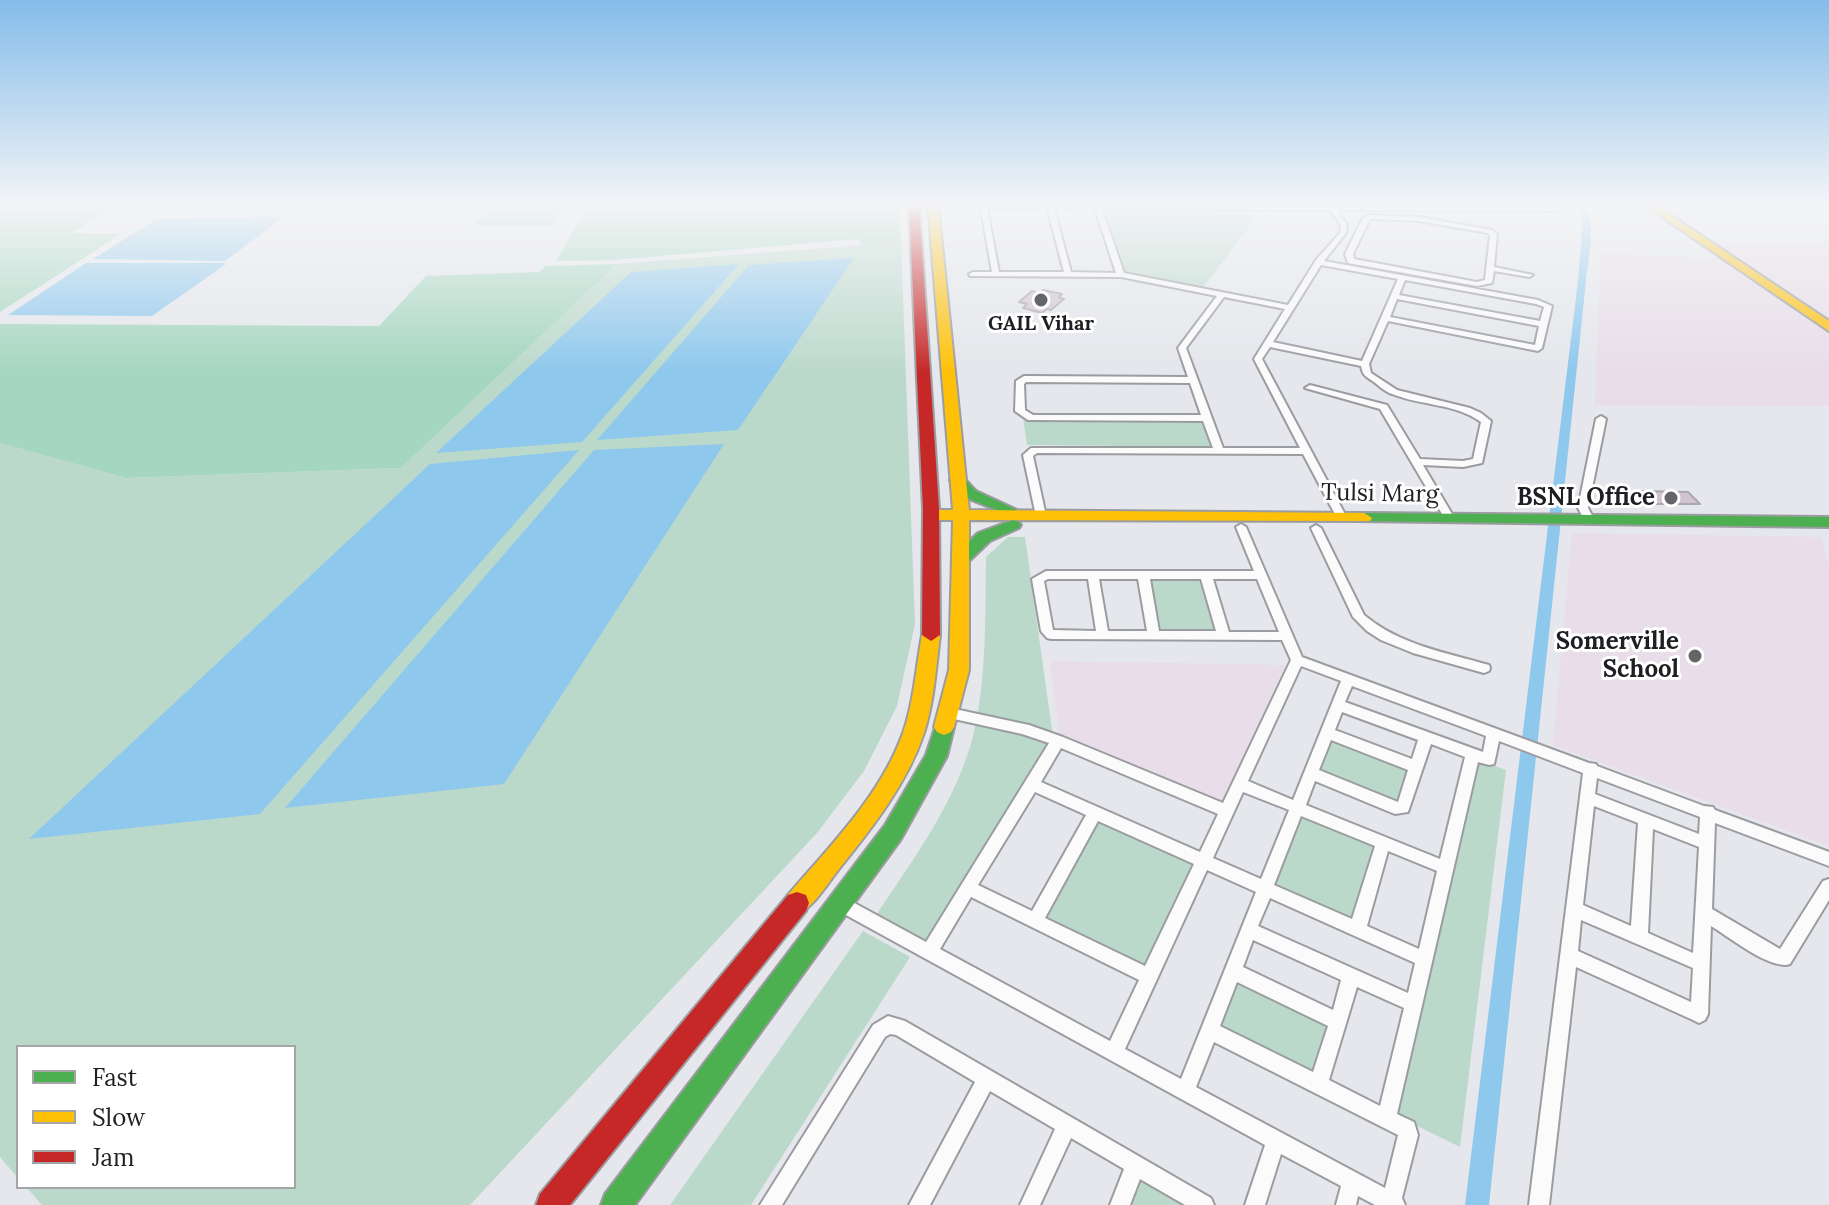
<!DOCTYPE html>
<html>
<head>
<meta charset="utf-8">
<style>
	body { margin:0 }
	#map { position:relative; width:1829px; height:1205px; overflow:hidden; background:#e5e7ec; font-family:Lora,serif }
	canvas { display:block }
	.legend { position:absolute; left:16px; top:1045px; width:280px; height:144px; box-sizing:border-box; background:#fff; border:2px solid #a5a5a7; margin:0; padding:10px 14px; list-style:none; font-size:24px; color:#1e1f22 }
	.legend li { display:flex; align-items:center; gap:16px; height:40px }
	.legend b { width:40px; border:2px solid #a5a5a7 }
</style>
</head>
<body>
<div id="map">
<canvas width="1829" height="1205"></canvas>
<ul class="legend">
<li><b style="height:10px;background:#4caf50"></b>Fast</li>
<li><b style="height:10px;background:#ffc107"></b>Slow</li>
<li><b style="height:10px;background:#c62828"></b>Jam</li>
</ul>
</div>
<script>
const context = document.querySelector('canvas').getContext('2d');
context.lineJoin = 'round';
function paint(path, color) { context.fillStyle = color; context.fill(path, 'evenodd'); }
function trace(path, color, width, dash) { context.strokeStyle = color; context.lineWidth = width; context.lineCap = dash ? 'butt' : 'round'; context.setLineDash(dash || []); context.stroke(path); }
function drawText(font, color, halo, rows, align = 'center') {
  context.font = font + ' Lora,serif'; context.lineWidth = 6; context.setLineDash([]); context.textBaseline = 'middle'; context.strokeStyle = halo; context.fillStyle = color; for (const [text, x, y, turn = 0] of rows) {
    context.save(); context.translate(x, y); context.rotate((+turn || 0) * Math.PI / 180); context.textAlign = isNaN(turn) ? turn : align; if (halo) context.strokeText(text, 0, 0); context.fillText(text, 0, 0); context.restore();
  }
}
const education = new Path2D(`
	M1712,242l117,1v76z
	M1600,254l121,4 108,75v73l-234,-1z
	M1572,533l249,4 8,29v280l-276,-101z
	M1050,661l235,4 -62,136 -164,-68z`);
const green = new Path2D(`
	M1105,210l146,3 2,9 -50,65 -77,-15z
	M901,242l14,382 -18,82 -33,65 -47,62 -347,372h-428l-16,-18h268v-140h-276v131l-18,-21v-714l126,35 275,-10 216,-204z
	M1023,417l177,2 11,28 -184,-2z
	M1008,537h17l28,200 -129,205 -48,-27c37,-55 81,-115 97,-179 14,-58 12,-119 13,-179z
	M1147,580l55,1 16,52 -58,-1z
	M1329,736l83,32 -10,38 -87,-34z
	M1478,760l28,10 -46,377 -65,-32z
	M1299,811l79,32 -23,83 -84,-38z
	M1098,820l96,44 -48,107 -104,-52z
	M863,931l47,26 -159,248h-81z
	M1235,975l98,48 -17,57 -101,-52z
	M1138,1179l43,26h-54z`);
const forest = new Path2D(`
	M0,204h117l-46,29 50,1 -121,78z
	M172,204h224l-5,4 -224,-1z
	M412,204h153l-13,21h-77l14,-16 -82,-1z
	M589,204h311l1,38 -39,3 -4,-6 -244,21 -58,1z
	M617,264l-216,204 -275,10 -126,-35v-119l379,2 47,-50 113,-4 7,-6z`);
const water = new Path2D(`
	M284,217l-59,44 -132,-2 65,-41z
	M854,258l-116,172 -141,10 152,-175z
	M86,263h138l2,1 -74,52 -144,-1z
	M739,264l-157,178 -146,11 195,-181z
	M724,444l-220,340 -219,24 309,-358z
	M579,450l-319,364 -231,25 401,-375z`);
const canal = new Path2D(`
	M1572,204c30,-2 16,57 14,77l-97,924h-24l113,-924 5,-62 -3,-8z`);
const building = new Path2D(`
	M1043,290l19,4 -3,3 5,2 -13,11 -4,-1 -5,4 -19,-5 4,-4 -8,-2 13,-11 7,2z
	M1642,491l46,1 12,12h-47z`);
const street = new Path2D(`
	M980,204l347,2 3,-2 4,2 220,2 3,2 -1,1 -219,-1 10,15 -1,8 -22,28 214,39 14,6 -10,42 -4,3 -150,-30 -19,43 2,9 26,17 73,18 11,5 10,8 -9,42 -19,4 -40,-2 32,54 -1,2 -4,1 -5,-3 -65,-110 -75,-21 5,-3 77,20 33,54 43,2 10,-2 8,-37c-26,-19 -60,-16 -89,-28 -9,-3 -14,-10 -21,-14 -7,-5 -8,-5 -10,-14l-91,-19 -8,12 85,159 -1,2h-8l-1,-2 -34,-64 -266,-1 -4,3 13,60 -5,3 -5,-3 -13,-61 8,-7h182l-10,-27 -175,-1 -13,-9 1,-30 8,-5 164,1 -10,-29 39,-52 -96,-19 -151,-1 -1,-2 4,-2h19zM987,208h60l17,64h-65zM1054,208l41,1 21,64 -45,-1zM1102,209l228,1 11,15 -1,8 -24,27 -28,45 -164,-32zM1321,265l77,14 -36,82 -89,-19zM1405,280l131,24 8,3 -4,14 -141,-26zM1224,297l61,12 -31,50 46,89h-77l-37,-100zM1397,299l142,27 -4,19 -145,-28zM1026,382l164,1 11,32h-168l-8,-5 -1,-26z
	M1369,215l50,2 73,13 5,4 -3,33 39,8 -4,2 -35,-6 -2,12 -15,3 -129,-23 -3,-9 18,-36zM1370,219l49,2 69,12 2,2 -5,45 -8,2 -123,-23 -1,-5z
	M1601,416l5,3 -18,89 7,13 -5,3 -4,-1 -8,-15 18,-89z
	M1241,524l5,3 56,130 287,106 7,1 1,2 107,40 9,1 2,3 114,42v14l-114,-43 -3,86 68,40 43,-68 6,-2v21l-39,64c-19,7 -62,-28 -79,-38l-3,88 -3,6 -6,3 -6,-3 -117,-53 -27,238h-20l54,-432 -84,-32 -5,23 -5,1 -11,-3 -81,352 17,8 4,13 -16,63 3,7h-30l-17,-9 -2,9h-20l5,-19 -60,-32 -16,51h-20l20,-60 -430,-236 -2,-5 2,-5 6,-2 6,2 79,43 123,-199 -27,-9 -77,-17 -2,-4 2,-4 5,-1 79,17 34,12 160,66 68,-143 -9,-20 -231,-1 -4,-1 -6,-7 -9,-52 14,-8h208l-18,-44zM1048,579h40l8,52 -43,-1 -9,-49zM1099,579h39l9,52h-39zM1150,579h51l15,52h-57zM1213,579h44l22,53h-50zM1301,666l40,15 -48,119 -45,-19zM1352,686l134,50 -3,16 -138,-50zM1342,712l76,28 -6,19 -77,-29zM1331,740l77,30 -10,32 -79,-32zM1431,744l34,13 -25,102 -134,-54 9,-24 75,31 5,2 13,-2zM1061,748l157,66 -18,38 -159,-70zM1597,778l103,39 -1,17 -104,-40zM1035,792l51,23 -54,96 -54,-26zM1243,792l46,18 -28,69 -48,-21zM1594,806l44,17 -7,103 -48,-21zM1301,816l74,30 -23,73 -78,-34zM1098,821l96,43 -49,102 -100,-48zM1653,829l46,18 -6,106 -45,-20zM1388,851l49,20 -18,78 -52,-23zM1207,870l49,22 -75,187 -56,-30zM971,897l168,83 -29,61 -170,-92zM1270,898l145,65 -7,30 -150,-67zM1581,920l112,48 -2,34 -113,-51zM1253,940l88,40 -8,30 -90,-43zM1237,982l91,44 -15,46 -93,-46zM1357,987l47,21 -24,98 -51,-26zM1214,1042l184,93 -13,53 -189,-101z
	M1316,525l5,3 43,87c36,30 80,37 125,50l1,3 -1,3 -5,2 -71,-20 -32,-13 -14,-9 -14,-14 -42,-89z
	M888,1016l17,5 306,177 3,7h-29l-45,-26 -10,26h-20l14,-36 -53,-31 -31,67h-20l35,-76 -65,-38 -60,114h-21l66,-123 -79,-47 -6,-1 -5,3 -103,168h-22l113,-180z`);
const fast = new Path2D(`
	M958,475l5,2 13,14 41,19 -8,5 -45,-18 -14,-17z
	M1364,513l465,4v10l-471,-6 -2,-3z
	M1013,520l6,2 2,3 -2,3 -29,13 -23,22h-12l-3,-4 3,-4 23,-22z
	M944,719l7,3 3,5 -7,29 -46,83 -266,366h-34l4,-11 280,-369 41,-70 11,-33z`);
const slow = new Path2D(`
	M928,204h10l31,306 395,3 8,5 -2,3 -401,-1v150l-15,57 -3,5 -7,3 -7,-3 -3,-5 15,-57 4,-150h-22l-8,-5 8,-5h22z
	M1643,204h11l175,117v10z
	M931,629l9,6c-4,32 -6,67 -16,98 -17,51 -52,95 -85,136 -12,15 -25,38 -42,45l-9,-3 -3,-8 3,-8c42,-49 93,-100 115,-162 11,-31 13,-66 19,-98z`);
const jam = new Path2D(`
	M909,204h10l20,305 1,126 -9,6 -9,-6 1,-126z
	M797,892l9,3 3,8 -3,8 -236,294h-34l4,-11 248,-299z`);
const markers = [
	[1041,300,8,"#646569"],
	[1671,498,8,"#646569"],
	[1695,656,8,"#646569"]
];
const farPoinames = [
	["GAIL Vihar",1041,324]
];
const streetNames = [
	["Tulsi Marg",1380,494,1]
];
const poiNames = [
	["BSNL Office",1655,498],
	["Somerville",1679,642],
	["School",1679,670]
];
paint(education, '#e8dde8');
paint(green, '#bbd9cb');
paint(forest, '#a5d6bf');
paint(water, '#8ec8ed');
paint(canal, '#8ec8ed');
paint(building, '#d2c4cf');
trace(building, '#a9a8ac', 2);
trace(street, '#9b9ca0', 4);
trace(fast, '#9b9ca0', 4);
trace(slow, '#9b9ca0', 4);
trace(jam, '#9b9ca0', 4);
paint(street, '#fbfbfc');
paint(fast, '#4caf50');
paint(slow, '#ffc107');
paint(jam, '#c62828');
const sky = context.createLinearGradient(0, 0, 0, 372);
sky.addColorStop(0, '#84bcea');
sky.addColorStop(0.55, '#f3f4f6');
sky.addColorStop(1, '#f3f4f600');
context.fillStyle = sky;
context.fillRect(0, 0, 1829, 372);
for (const [x, y, r, color] of markers) { const dot = new Path2D(); dot.arc(x, y, r, 0, 2 * Math.PI); context.fillStyle = color; context.fill(dot); trace(dot, '#fff', 3); }
drawText('bold 20px', '#1e1f22', '#fff', farPoinames);
drawText('24px', '#1e1f22', '#fff', streetNames);
drawText('bold 24px', '#1e1f22', '#fff', poiNames, 'right');
</script>
</body>
</html>
